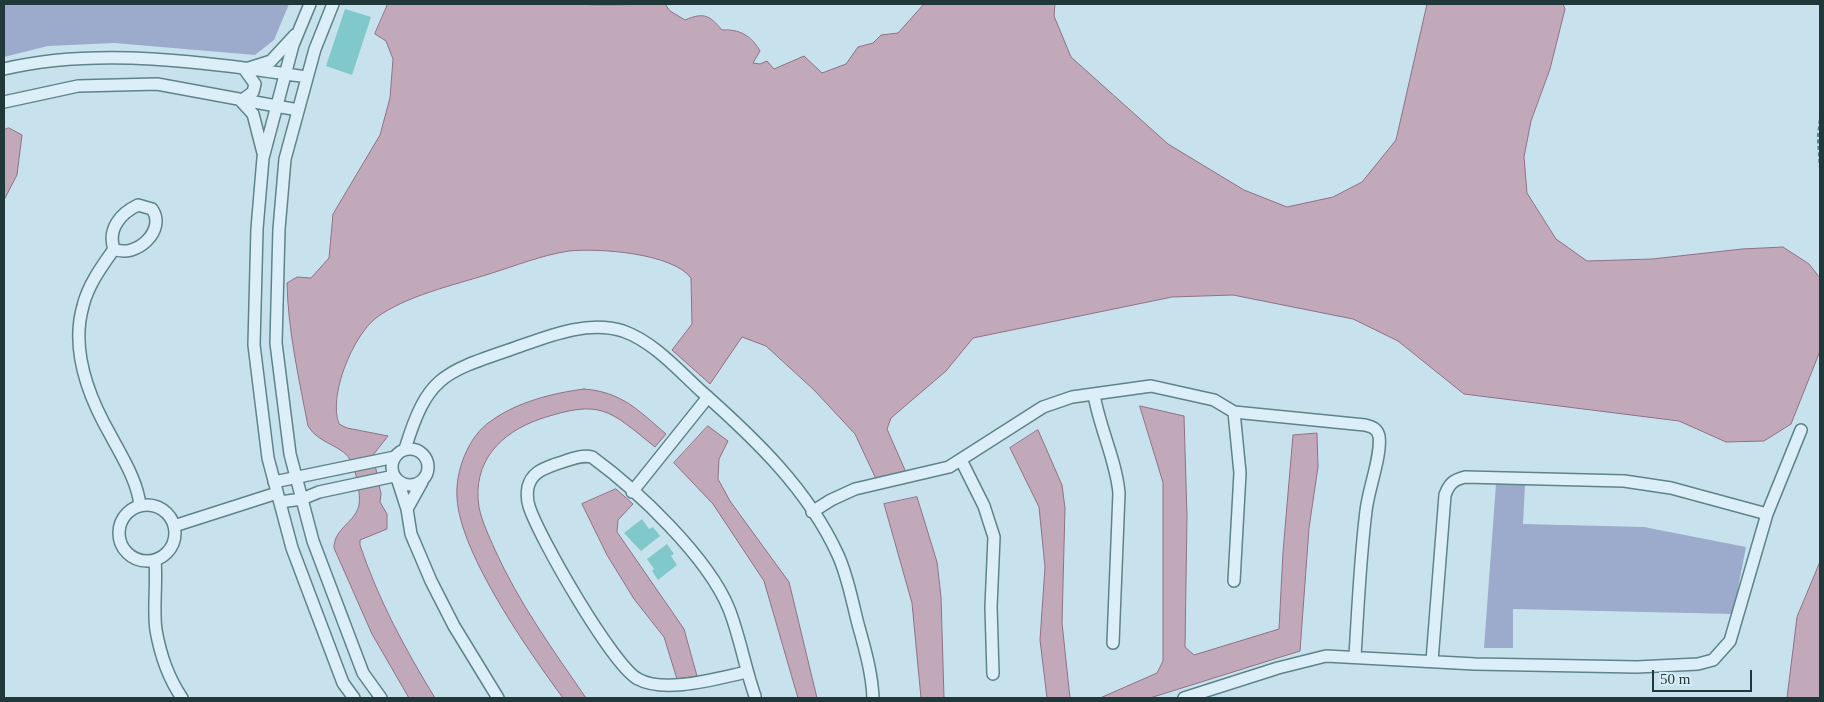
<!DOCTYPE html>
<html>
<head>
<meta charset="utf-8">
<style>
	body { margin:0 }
	#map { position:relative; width:1824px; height:702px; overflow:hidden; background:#c8e2ed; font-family:"Times New Roman",serif }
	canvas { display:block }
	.frame { position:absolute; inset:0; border:5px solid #21383a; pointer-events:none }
	.scale { position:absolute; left:1652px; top:670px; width:100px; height:22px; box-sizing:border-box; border:2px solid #21383a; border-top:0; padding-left:6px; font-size:15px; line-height:18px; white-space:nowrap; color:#21383a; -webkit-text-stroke:4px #d8ecf5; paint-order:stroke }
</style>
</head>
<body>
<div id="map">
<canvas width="1824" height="702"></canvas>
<div class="frame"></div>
<div class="scale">50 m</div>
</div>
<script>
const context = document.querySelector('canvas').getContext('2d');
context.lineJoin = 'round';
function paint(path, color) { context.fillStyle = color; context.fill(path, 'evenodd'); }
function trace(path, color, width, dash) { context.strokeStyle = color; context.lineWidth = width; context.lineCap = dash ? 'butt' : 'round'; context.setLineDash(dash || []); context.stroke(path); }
const green = new Path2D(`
	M4,4h285l-15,36 -19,15 -141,-12 -66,3 -44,11z
	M1496,484l29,1 -2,39 121,3 102,20 -13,67 -220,-5v39h-29z`);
const water = new Path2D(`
	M388,4h195c6,2 70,0 82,0l5,7 15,9c19,-8 24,-5 37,10 17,-1 29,5 38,21l-7,12 7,1 7,-3 7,8 30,-13 18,17 24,-9 12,-17 15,-4 8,-8 17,-2 26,-29h131l-1,12 17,41 97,87 76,46 43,17 46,-10 29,-15 34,-42 31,-136h136l2,5 -15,60 -19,52 -7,36 3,36 29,46 31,22 65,-2 90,-10 41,-2 26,17 11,14v73l-29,73 -27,17 -38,1 -47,-21 -215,-27 -66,-53 -45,-22 -120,-24 -61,2 -199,41 -27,33 -55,47 -4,11 21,48 -31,4 -22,-47 -41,-44 -48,-44 -24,-9 -32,47 -38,-34 20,-26 -1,-46c-19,-25 -92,-30 -122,-27 -27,4 -54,15 -80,23 -35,11 -84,22 -113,44 -23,18 -48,77 -37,106l8,4 41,8 -15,19 8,39 -1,8 7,12v15l-27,11v5c18,54 45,104 75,153h-26l-37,-64 -38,-86c0,-20 21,-25 25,-43 2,-10 -3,-33 -7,-42 -7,-18 -33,-18 -44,-37 -9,-47 -20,-95 -21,-143l10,-6 14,1 18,-20 4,-44 47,-79 10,-37 3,-39 -7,-18 -11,-7z
	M9,128l13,7 -5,40 -13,25v-70z
	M584,389c38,3 54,21 82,45l-11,13c-47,-38 -54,-48 -115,-28 -40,14 -68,43 -61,88 3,15 10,29 16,43 24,53 58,100 91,148h-23c-33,-45 -103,-144 -106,-200 -2,-26 11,-62 34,-77 26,-19 62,-28 93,-32z
	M1140,406l44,10 3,100 -2,131 9,8 85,-26 4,-77 10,-117 24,-2 1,34 -9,61 -9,123 -150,47h-50l57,-25 6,-12v-178z
	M708,426l20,15 -9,18 -1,20 12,22 59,81 28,116h-19l-34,-117 -51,-77 -39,-41z
	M1038,430l24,55 3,23 -3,115 8,75h-23l-7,-58 5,-73 -6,-60 -29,-59z
	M616,489l17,15 -15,16 -1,12 67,97 13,47 -20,3 -13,-42 -30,-38 -27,-44 -25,-51z
	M917,497l20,65 4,35 3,101h-23l-9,-95 -28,-99z
	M1820,562v136h-33l10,-81z`);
const building = new Path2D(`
	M345,9l26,8 -19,58 -26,-9z
	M642,519l7,10 4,-2 7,9 -19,15 -17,-18z
	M667,544l7,10 -3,2 6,9 -19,15 -6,-9 2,-2 -7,-10z`);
const path = new Path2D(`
	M1820,120l-2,17 2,30`);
const minor = new Path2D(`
	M310,4l-17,41 -30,113 -6,71 -3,116 14,113 24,90 51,135 11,15
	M333,4l-18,45 -30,110 -6,70 -3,114 14,111 23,87 50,132 18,25
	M249,68l22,-7 24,-26
	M4,69c96,-23 207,-6 303,8
	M241,101l12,13 10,39
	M241,101l12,-9 2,-8 -10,-14
	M4,102l74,-16 79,-2 141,26
	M138,205l14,4c15,21 -16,50 -38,40 -7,-20 7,-36 24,-44z
	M114,249c-12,17 -26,36 -31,57 -13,45 6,92 28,130 11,21 27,46 29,70
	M1094,395c6,34 22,65 25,98l-6,150
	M1234,412l6,61 -6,108
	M392 467a18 18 0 1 1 36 0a18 18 0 1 1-36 0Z
	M405,449c22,-71 36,-76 104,-99 35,-12 77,-31 114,-19 31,11 55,39 78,60 53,47 107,98 137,164 10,22 14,46 20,69 7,25 14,49 15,74
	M961,460l23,46 10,31 -3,70 2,67
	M398,481l9,28 4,25 20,47 23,45 44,72
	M274,482l121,-25
	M632,492l76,-95
	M280,502l22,-3 17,-7 75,-16
	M119 533a28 28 0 1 1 56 0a28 28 0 1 1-56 0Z
	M407,509l15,-27
	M812,512l19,-12 24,-11 94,-22 94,-60 29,-10 79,-11 63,14 20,12 131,13c7,2 12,3 14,11 3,19 -11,54 -13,75 -6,48 -8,97 -11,145
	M174,526l103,-33
	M155,560c2,23 -2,50 1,70 4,23 13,49 26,68
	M1432,661l13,-166c4,-11 8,-15 20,-18l159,4 47,7 96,26 34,-84
	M747,672c-29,6 -82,22 -109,7 -25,-13 -100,-143 -109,-173 -2,-6 -2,-13 -1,-19 4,-15 15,-18 28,-23 11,-3 24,-10 36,-7 45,33 116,100 137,152 11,28 16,59 26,87
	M1184,698l94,-30 48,-12 149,8 162,3 61,-3 15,-4 17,-19 37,-127`);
paint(green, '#9caacb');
paint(water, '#c1a9ba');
trace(water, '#907085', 1);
paint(building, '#80c8c9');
trace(minor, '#5e8388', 14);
trace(path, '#5e8388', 2.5, [4, 2.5]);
trace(minor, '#dceff8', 11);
</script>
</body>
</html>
